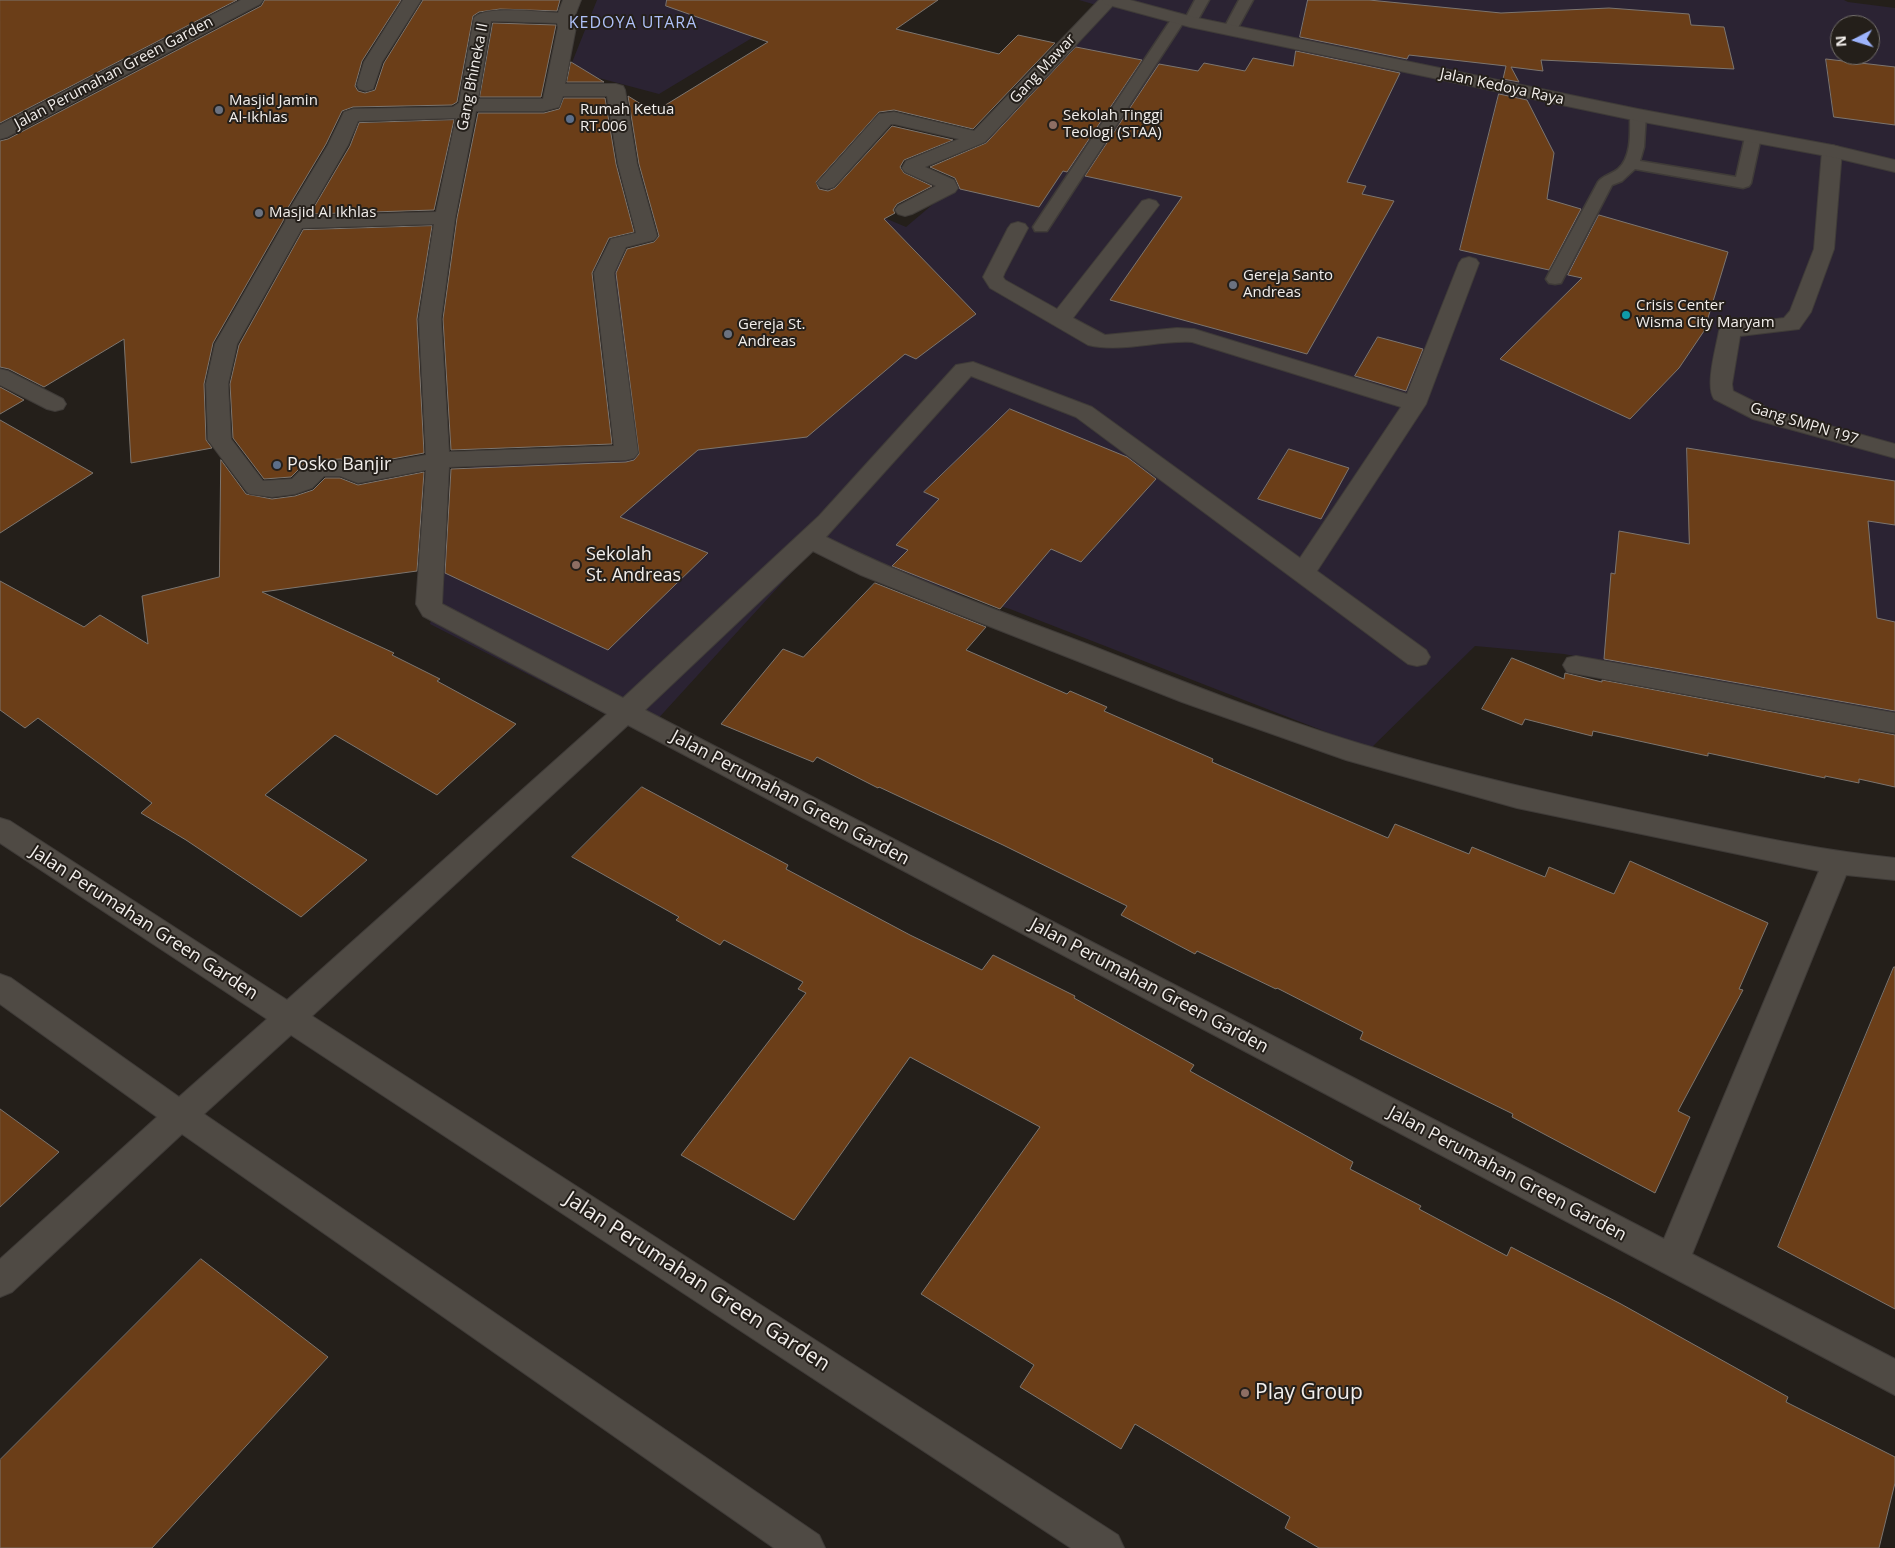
<!DOCTYPE html>
<html>
<head>
<meta charset="utf-8">
<style>
	body { margin:0 }
	#map { position:relative; width:1895px; height:1548px; overflow:hidden; background:#241f1a; font-family:"Open Sans",sans-serif }
	canvas { display:block }
	.north { position:absolute; left:1830px; top:15px; width:50px; height:50px; box-sizing:border-box; background:#241f1a; border:1px solid #76726e; border-radius:50%; rotate:265deg; font-size:14px; font-weight:700; line-height:20px; text-align:center; color:#f2eeeb }
	.north::after { content:''; display:block; margin:auto; width:18px; height:22px; background:#9db4fd; clip-path:polygon(50% 0,100% 100%,50% 72%,0 100%) }
</style>
</head>
<body>
<div id="map">
<canvas width="1895" height="1548"></canvas>
<div class="north">N</div>
</div>
<script>
const context = document.querySelector('canvas').getContext('2d');
context.lineJoin = 'round';
function paint(path, color) { context.fillStyle = color; context.fill(path, 'evenodd'); }
function trace(path, color, width, dash) { context.strokeStyle = color; context.lineWidth = width; context.lineCap = dash ? 'butt' : 'round'; context.setLineDash(dash || []); context.stroke(path); }
function drawText(font, color, halo, rows, align = 'center') {
  context.font = font + ' "Open Sans",sans-serif'; context.lineWidth = 4; context.setLineDash([]); context.textBaseline = 'middle'; context.strokeStyle = halo; context.fillStyle = color; for (const [text, x, y, turn = 0] of rows) {
    context.save(); context.translate(x, y); context.rotate((+turn || 0) * Math.PI / 180); context.textAlign = isNaN(turn) ? turn : align; if (halo) context.strokeText(text, 0, 0); context.fillText(text, 0, 0); context.restore();
  }
}
const commercial = new Path2D(`
	M597,0h218l-156,94 -90,-24z
	M1079,0h765l4,2 47,6v710l-331,-64 -89,-8 -105,103 -360,-140 -198,-59 -168,184 -214,-110 11,-49 16,-106 102,-11 73,-3 -34,-194 70,-6 155,-63 83,35 52,-44 29,-44 116,-132zM1840,25h30v30h-30z`);
const building = new Path2D(`
	M0,0h237l-237,123z
	M265,0h136l-39,61 -7,25 3,5 7,2 10,-3 9,-27 39,-63h137l-3,11 -57,-2 -21,3 -6,4 -16,86 -5,3 -99,2 -11,4 -16,33 -40,67 -3,10 -70,122 -9,41 2,56 6,8 -81,15 -7,-124 -80,48 -35,-18 -9,-2v-226l8,-2 253,-133z
	M667,0h271l-42,29 103,25 19,-19 37,8 -82,86 -79,-19 -15,2 -63,70 3,7 9,2 7,-3 57,-62 61,14 -49,20 -4,7 4,6 28,13 -35,18 -4,6 2,3 -11,6 92,95 -60,45 -11,-5 -98,83 -109,13 -78,67 88,36 -100,97 -163,-77 6,-104 175,-7 8,-2 5,-6 -23,-181 11,-24 27,-7 5,-6 -20,-72 -11,-68 26,16 114,-70 -102,-36z
	M1308,0h61l132,13 108,-5 80,6 2,11 33,2 10,42 -193,-9 2,11 -32,-4 8,15 -16,-3 3,-13 -97,-11 -2,4 -107,-22z
	M493,23l63,2 -15,72h-61z
	M1076,47l66,13 -75,112 -4,-1 -24,36 -79,-18 -5,-11 -25,-11 56,-24z
	M1296,51l104,22 -53,109 19,4 -4,8 32,7 -87,153 -197,-54 72,-103 -97,-21 74,-112 39,7 6,-8 41,8 8,-13 40,8z
	M1826,59l69,8v58l-61,-8z
	M571,62l33,20h-37z
	M1499,94l28,6 27,53 -7,46 34,10 -32,61 -89,-20z
	M564,98h41l11,66 18,68 -25,6 -17,35 20,171 -161,6 -8,-131 14,-101 21,-105h66l15,-4z
	M454,120l-20,90 -124,4 40,-68 9,-23z
	M1599,215l129,37 -24,79 -25,37 -49,51 -130,-60 82,-81 -14,-3z
	M432,226l-15,93 7,134 -64,12 -19,-6 -21,1 -17,5 -12,12 -27,2 -31,-41 -3,-54 9,-39 64,-115z
	M1378,337l45,12 -17,42 -51,-15z
	M0,387l24,13 -24,14z
	M1010,409l117,48 29,22 -75,83 -30,-13 -51,60 -108,-43 16,-16 -12,-5 43,-46 -15,-7z
	M0,420l93,53 -93,60z
	M1687,448l208,33v44l-27,-4 9,97 18,4v89l-291,-52 7,-86 4,1 4,-43 70,13z
	M1289,449l60,19 -28,51 -63,-20z
	M221,460l25,34 26,5 23,-3 18,-6 12,-12h15l18,7 66,-13 -7,99 -155,21 132,61 -2,2 48,24 -3,2 79,43 -79,71 -102,-60 -70,60 102,65 -66,57 -115,-77 -45,-27 11,-10 -114,-85 -13,10 -25,-18v-129l84,46 16,-12 48,29 -6,-48 77,-19z
	M875,583l111,44 -20,23 101,44 3,-3 37,16 -3,4 109,48 -1,3 176,76 7,-14 74,30 3,-7 73,30 4,-10 65,27 16,-33 138,62 -29,66 4,1 -65,121 12,6 -35,76 -143,-76 1,-3 -153,-75 3,-7 -86,-44 -1,1 -79,-38 -2,3 -74,-39 6,-9 -124,-61 -124,-58 -1,1 -61,-31 -4,5 -92,-38 62,-75 20,8z
	M1512,658l52,21 1,-6 37,9v-2l293,55v52l-36,-8v4l-34,-7v2l-117,-25v3l-115,-25 -1,5 -67,-17 -3,6 -40,-16z
	M642,787l146,78 -2,4 124,66 72,35 11,-15 82,41 -1,2 120,67 -4,6 163,91 -3,7 71,37 -2,3 88,47 4,-9 110,57 167,93 -2,5 109,55v26l-16,65h-560l-34,-20 5,-11 -155,-93 -14,25 -101,-62 14,-22 -113,-71 119,-167 -130,-70 -116,163 -113,-65 125,-162 -8,-4 5,-7 -79,-42 -4,5 -44,-25 3,-3 -107,-60z
	M1894,967h1v342l-117,-62z
	M0,1109l59,43 -59,55z
	M201,1259l127,98 -176,191h-152v-88z`);
const lane = new Path2D(`
	M1195,0h14l-14,25 -5,1 -7,-3 -136,208h-12l-2,-4 141,-212 5,-1 7,3z
	M1239,0h14l-18,33h-10l-2,-3z
	M1638,110l5,2 3,3 -2,32 -4,14 96,16 9,-40 2,-3h12l2,3 -10,46 -2,3 -6,2 -108,-19 -13,12 -10,4 -51,98 -6,1 -6,-1 -3,-4 52,-97c4,-6 14,-8 20,-13 14,-12 12,-37 12,-54l3,-3z`);
const street = new Path2D(`
	M241,0h22l-3,4 -253,133 -7,2v-14z
	M403,0h18l-39,62 -9,27 -7,2 -7,-2 -2,-4 7,-23z
	M563,0h18l-7,18 2,9 -11,57h51l7,2 2,4 12,74 20,72 -3,4 -28,7 -12,26 24,180 -4,5 -8,2 -177,7 -7,137 181,94 196,-182 137,-151 17,-3 119,45 208,151 101,-151 -209,-65c-34,-2 -70,11 -104,3l-98,-57 -7,-11 25,-49 3,-4 7,-2 7,2 3,4 -23,44 -2,5 2,3 52,29 85,-108 7,-2 7,2 3,4 -3,4 -83,109 32,17 72,-7 17,1 213,65 52,-131 3,-4 7,-2 7,2 3,4 -53,141 -109,167 109,79 4,7 -4,7 -9,2 -9,-2 -332,-247 -105,-41 -145,161c86,43 176,75 266,109 89,35 178,70 269,98 99,30 200,52 301,73 78,16 154,33 233,41v22l-49,-5 -154,379 203,105v36l-1267,-670 -316,291 806,519 6,13h-53l-780,-513 -87,79 615,421 6,13h-51l-592,-414 -170,158 -12,5v-38l157,-142 -157,-113v-30l11,4 168,119 88,-78 -267,-176v-25l10,3 277,179 320,-286 -184,-98 -7,-12 10,-134 -68,13 -18,-7h-16l-12,12 -17,6 -23,3 -22,-3 -3,-2 -39,-52 -2,-56 9,-40 70,-122 3,-10 40,-67 16,-33 9,-3 100,-2 6,-4 15,-85c9,-13 68,-6 84,-5zM491,21l66,2 1,4 -15,72h-65zM563,96h44l11,68 18,69 -25,6 -17,34 20,173 -165,6 -8,-133 14,-101 21,-107h68l15,-4zM456,118l-20,94 -129,4 41,-71 10,-24zM434,224l-15,95 7,136 -66,12 -19,-6 -21,1 -16,5 -12,12 -29,2 -32,-42 -3,-55 9,-40 65,-116zM813,551l48,24 87,35 234,92 164,58 171,48 302,63 -155,368 -1019,-529z
	M1099,0h19l-133,142 -60,25 29,13 4,8 -3,4 -43,22 -7,2 -7,-2 -3,-4 3,-4 38,-20 -31,-14 -3,-4 4,-7 53,-22 -65,-15h-3l-57,63 -7,2 -7,-2 -3,-4 62,-69 15,-2 80,19z
	M1832,145l7,2 3,4 -8,98 -23,63 -12,17 -59,7 -8,48 1,7 36,18 126,35v14l-142,-39 -39,-20c-9,-14 2,-51 5,-68l3,-5 62,-8 6,-7 24,-62 8,-98 3,-4z
	M0,369l8,2 55,28 3,5 -3,5 -8,2 -8,-2 -47,-24z
	M1576,656l319,57v20l-328,-61 -4,-7 4,-7z`);
const secondary = new Path2D(`
	M1102,0h28l63,17 445,92 194,36 63,15v12l-63,-15 -194,-36 -448,-94 -85,-23z`);
const markers = [
	[219,110,5,"#6b7280"],
	[570,119,5,"#5c6f8a"],
	[1053,125,5,"#8d6e63"],
	[259,213,5,"#6b7280"],
	[1233,285,5,"#6b7280"],
	[1626,315,5,"#0f9aa8"],
	[728,334,5,"#6b7280"],
	[277,465,5,"#5c6f8a"],
	[576,565,5,"#8d6e63"],
	[1245,1393,5,"#8d6e63"]
];
const farStreetnames = [
	["Gang Mawar",1043,69,-47],
	["Jalan Perumahan Green Garden",114,73,-28],
	["Gang Bhineka II",473,77,-79],
	["Jalan Kedoya Raya",1502,87,12],
	["Gang SMPN 197",1804,424,17]
];
const farPoinames = [
	["Masjid Jamin",229,101],
	["Al-Ikhlas",229,118],
	["Rumah Ketua",580,110],
	["RT.006",580,127],
	["Sekolah Tinggi",1063,116],
	["Teologi (STAA)",1063,133],
	["Masjid Al Ikhlas",269,213],
	["Gereja Santo",1243,276],
	["Andreas",1243,293],
	["Crisis Center",1636,306],
	["Wisma City Maryam",1636,323],
	["Gereja St.",738,325],
	["Andreas",738,342]
];
const farQuarternames = [
	["KEDOYA UTARA",633,23]
];
const poiNames = [
	["Posko Banjir",287,465],
	["Sekolah",586,555],
	["St. Andreas",586,576]
];
const streetNames = [
	["Jalan Perumahan Green Garden",790,798,28],
	["Jalan Perumahan Green Garden",144,923,33],
	["Jalan Perumahan Green Garden",1149,986,28],
	["Jalan Perumahan Green Garden",1507,1174,28]
];
const nearStreetnames = [
	["Jalan Perumahan Green Garden",697,1282,33]
];
const nearPoinames = [
	["Play Group",1255,1393]
];
paint(commercial, '#2b2333');
paint(building, '#6b3e18');
trace(building, '#7c756f', 1);
trace(lane, '#3f3b38', 3);
trace(street, '#3f3b38', 2);
trace(secondary, '#3f3b38', 2);
paint(lane, '#4f4a44');
paint(street, '#4f4a44');
paint(secondary, '#4f4a44');
for (const [x, y, r, color] of markers) { const dot = new Path2D(); dot.arc(x, y, r, 0, 2 * Math.PI); context.fillStyle = color; context.fill(dot); trace(dot, '#241f1a', 2); }
drawText('15px', '#f2eeeb', '#241f1a', farStreetnames);
drawText('15px', '#f2eeeb', '#241f1a', farPoinames, 'left');
context.letterSpacing = '1px';
drawText('16px', '#afc1f8', '#241f1a', farQuarternames);
context.letterSpacing = '0px';
drawText('18px', '#f2eeeb', '#241f1a', poiNames, 'left');
drawText('18px', '#f2eeeb', '#241f1a', streetNames);
drawText('21px', '#f2eeeb', '#241f1a', nearStreetnames);
drawText('21px', '#f2eeeb', '#241f1a', nearPoinames, 'left');
</script>
</body>
</html>
